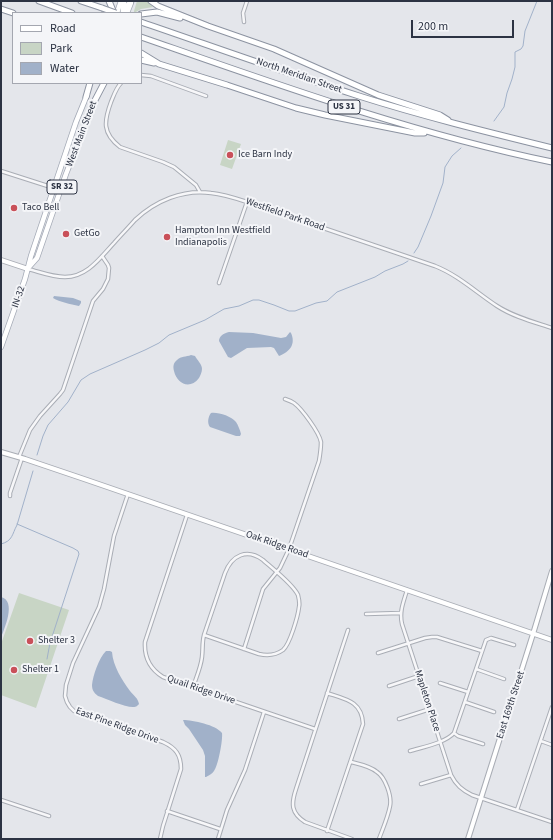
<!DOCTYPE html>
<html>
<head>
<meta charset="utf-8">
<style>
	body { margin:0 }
	#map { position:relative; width:553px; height:840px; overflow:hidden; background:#e4e6eb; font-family:"Source Sans 3",sans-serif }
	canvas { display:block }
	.frame { position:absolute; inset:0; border:2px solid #2c3343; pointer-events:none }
	.legend { position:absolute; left:12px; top:12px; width:130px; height:72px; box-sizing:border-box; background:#f4f5f8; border:1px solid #a4a7b0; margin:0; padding:5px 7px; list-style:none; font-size:12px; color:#2c3343 }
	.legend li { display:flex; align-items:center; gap:8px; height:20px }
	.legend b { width:20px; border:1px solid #a4a7b0 }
	.scale { position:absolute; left:411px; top:20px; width:103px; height:18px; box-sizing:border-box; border:2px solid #2c3343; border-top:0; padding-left:5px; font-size:12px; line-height:14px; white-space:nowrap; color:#2c3343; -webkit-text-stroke:3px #f4f5f8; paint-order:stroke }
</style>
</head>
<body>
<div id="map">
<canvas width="553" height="840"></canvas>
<div class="frame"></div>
<ul class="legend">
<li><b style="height:5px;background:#fff"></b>Road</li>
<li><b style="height:11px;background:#c8d5c5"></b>Park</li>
<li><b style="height:11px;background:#a1b1c9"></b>Water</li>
</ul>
<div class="scale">200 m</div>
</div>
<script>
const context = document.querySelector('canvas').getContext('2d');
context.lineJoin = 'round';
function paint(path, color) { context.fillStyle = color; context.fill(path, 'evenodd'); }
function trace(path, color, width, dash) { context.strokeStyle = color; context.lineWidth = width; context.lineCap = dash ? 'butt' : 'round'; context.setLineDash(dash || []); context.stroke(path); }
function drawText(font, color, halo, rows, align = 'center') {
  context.font = font + ' "Source Sans 3",sans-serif'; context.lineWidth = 4; context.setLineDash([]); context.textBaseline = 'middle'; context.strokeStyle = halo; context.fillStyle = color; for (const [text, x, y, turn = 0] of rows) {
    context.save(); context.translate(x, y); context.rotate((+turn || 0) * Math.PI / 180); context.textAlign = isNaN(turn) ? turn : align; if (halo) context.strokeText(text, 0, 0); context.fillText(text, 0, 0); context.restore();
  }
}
const green = new Path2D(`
	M137,1h10l6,6 -12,2 -7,4v-2z
	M228,140l13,4 -9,25 -12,-4z
	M19,593l50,17 -33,98 -35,-13v-51z`);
const water = new Path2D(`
	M54,296l19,2 8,3v2l-2,3c-9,-2 -19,-4 -26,-8z
	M229,332l24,1 28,5 5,-1 4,-5 1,1c5,11 -1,19 -12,23l-5,-8 -3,-1 -24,1 -16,10 -3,-1 -9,-16c0,-5 5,-8 10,-9z
	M191,355l4,1c2,4 7,8 7,13 0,3 -2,7 -3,9 -9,12 -22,6 -25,-7 -1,-4 -1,-8 3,-11 4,-4 9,-3 14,-5z
	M211,413c7,-1 20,3 25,9 2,3 4,8 5,12l-1,2h-4l-26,-9c-3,-4 -2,-10 1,-14z
	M1,597c16,4 3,32 0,41z
	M106,651h4l2,1c1,14 10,28 18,39 4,5 8,7 9,13 -2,2 -2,3 -6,3 -9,0 -26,-8 -35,-11 -4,-3 -6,-6 -6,-11 1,-10 7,-27 14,-34z
	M183,720c10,0 33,5 39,13 1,7 -4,33 -8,38 -2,3 -5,4 -8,6h-1v-21l-2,-6 -14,-21 -4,-4z`);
const stream = new Path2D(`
	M494,121l10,-14 3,-14 5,-14 3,-12v-15l6,-3 2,-3 2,-15 12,-30
	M414,253l4,-6 13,-31 12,-33 2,-16 7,-11 9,-8
	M37,455l6,-19 5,-11 20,-23 13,-22 9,-6 55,-24 14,-7 10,-8 36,-15 19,-11 15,-3 14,-6h6l15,5 15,6h6l21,-8 11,-2 10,-9 38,-15 10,-6 18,-7 5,-3
	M17,524l56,24 5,3 1,3 -29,89 -3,16
	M1,544c12,-3 11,-10 16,-19l16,-54`);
const street = new Path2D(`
	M244,22l-1,-9 4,-12
	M141,75l10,1 55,20
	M121,83c-5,5 -7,12 -10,19 -7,19 -9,31 9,45l43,15 11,5 22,18 4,7
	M1,171l53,17
	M28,269c12,3 24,8 37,8 22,0 35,-19 49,-34 7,-8 14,-15 21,-23 20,-19 48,-31 76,-27 12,1 24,5 36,9l188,64c23,9 42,27 62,40 17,11 37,16 55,22
	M219,283l28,-81
	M19,457l11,-27 10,-14 20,-22 3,-4 30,-89 10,-12 5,-10 1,-11 -1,-3 -6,-9
	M128,494l-14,42 -10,53 -5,18 -26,56 -7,22 -1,11 2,6 3,5 4,4 5,2 84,29c13,6 18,13 18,27l-18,57 -3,13
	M10,496v-3l12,-35
	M187,515l-42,127c-1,16 5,27 18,35l152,52
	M407,590c-3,11 -8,21 -5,34l49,151c5,10 11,15 21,20l80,27
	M366,614l34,-1
	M348,630l-52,159c-5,15 -5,24 9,33l47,17
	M244,649l19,-60 17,-21 9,-19 30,-88c1,-6 2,-12 2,-19 -2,-10 -19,-33 -27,-39 -3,-2 -6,-3 -9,-4
	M378,653l47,-15 7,-1h5l45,14
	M476,669l28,10
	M440,683l28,9
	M389,686l30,-10
	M193,687c3,-9 8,-20 9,-30 1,-8 0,-15 2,-22l21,-62c7,-18 22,-25 38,-13 10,9 30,24 35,35 1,4 2,8 1,12 -1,9 -9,37 -16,43 -7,5 -15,6 -24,4l-55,-19
	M327,693c18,6 35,8 36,31l-36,107
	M465,702l29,10
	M399,719l31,-10
	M454,733l4,3 25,8
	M541,741l11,4
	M410,751c13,-4 35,-8 44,-18l32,-93 5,-2 23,7
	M351,762c8,2 19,4 26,10 8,5 15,24 13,34 -2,11 -7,22 -11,33
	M421,784l30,-9
	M1,800l48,16
	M517,810l35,-103
	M167,811l53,18
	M218,839l9,-29 18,-40 19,-58`);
const secondary = new Path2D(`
	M1,260l27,9
	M1,452l24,7 62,21 465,160
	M468,839l65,-205 19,-63`);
const primary = new Path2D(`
	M117,13l4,-12
	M127,13l4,-10
	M29,267l8,-9 29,-84 28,-72
	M1,347l24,-68 6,-23 45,-134 11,-27`);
const highway = new Path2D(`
	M39,1l33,12
	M81,1l21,7
	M109,1l5,12
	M151,1l7,5 50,20 66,23 104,46 62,20 8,5
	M1,9l12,4
	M123,12l1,-11
	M123,13l8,-12
	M141,14l16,-2 23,6
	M141,22c73,25 145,51 218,74 63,20 128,36 193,52
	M141,37c135,47 270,96 411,125
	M141,53l18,11 68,21 69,23 29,7 90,18h9
	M141,60l13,3
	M86,97l4,-14
	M93,104l11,-21`);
const highwayBridge = new Path2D(`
	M102,8l14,5`);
const markers = [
	[230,155,4,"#c95059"],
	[14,208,4,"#c95059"],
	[66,234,4,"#c95059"],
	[167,237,4,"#c95059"],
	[30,641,4,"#c95059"],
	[14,670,4,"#c95059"]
];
const shields = [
	[344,107,32],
	[62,187,30]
];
const shieldNames = [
	["US 31",344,107],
	["SR 32",62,187]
];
const streetNames = [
	["North Meridian Street",299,76,19],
	["West Main Street",82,134,-69],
	["Westfield Park Road",285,215,19],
	["IN-32",19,297,-71],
	["Oak Ridge Road",277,545,19],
	["Quail Ridge Drive",201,690,19],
	["Mapleton Place",427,701,72],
	["East 169th Street",511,705,-72],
	["East Pine Ridge Drive",117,726,20]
];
const poiNames = [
	["Ice Barn Indy",238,155],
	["Taco Bell",22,208],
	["Hampton Inn Westfield",175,231],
	["Indianapolis",175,243],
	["GetGo",74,234],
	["Shelter 3",38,641],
	["Shelter 1",22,670]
];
paint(green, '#c8d5c5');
paint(water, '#a1b1c9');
trace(stream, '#a1b1c9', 1);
trace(street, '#a9adb5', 4.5);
trace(secondary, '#a9adb5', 6);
trace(primary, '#a4aab6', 6);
trace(highway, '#8c93a1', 7);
trace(street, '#f7f7f9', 2.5);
trace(secondary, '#fff', 4);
trace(primary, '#fff', 4.5);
trace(highway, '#fff', 5);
trace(highwayBridge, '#8c93a1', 7, []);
trace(highwayBridge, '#fff', 5);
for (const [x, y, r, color] of markers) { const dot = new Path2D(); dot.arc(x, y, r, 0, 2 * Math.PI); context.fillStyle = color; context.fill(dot); trace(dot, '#f4f5f8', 1.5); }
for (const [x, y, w] of shields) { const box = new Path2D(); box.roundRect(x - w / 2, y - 7, w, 14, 3); context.fillStyle = '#f4f5f8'; context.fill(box); trace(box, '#2c3343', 1); }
drawText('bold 9px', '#2c3343', null, shieldNames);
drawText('10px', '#2c3343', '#f4f5f8', streetNames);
drawText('10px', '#2c3343', '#f4f5f8', poiNames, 'left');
</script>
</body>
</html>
